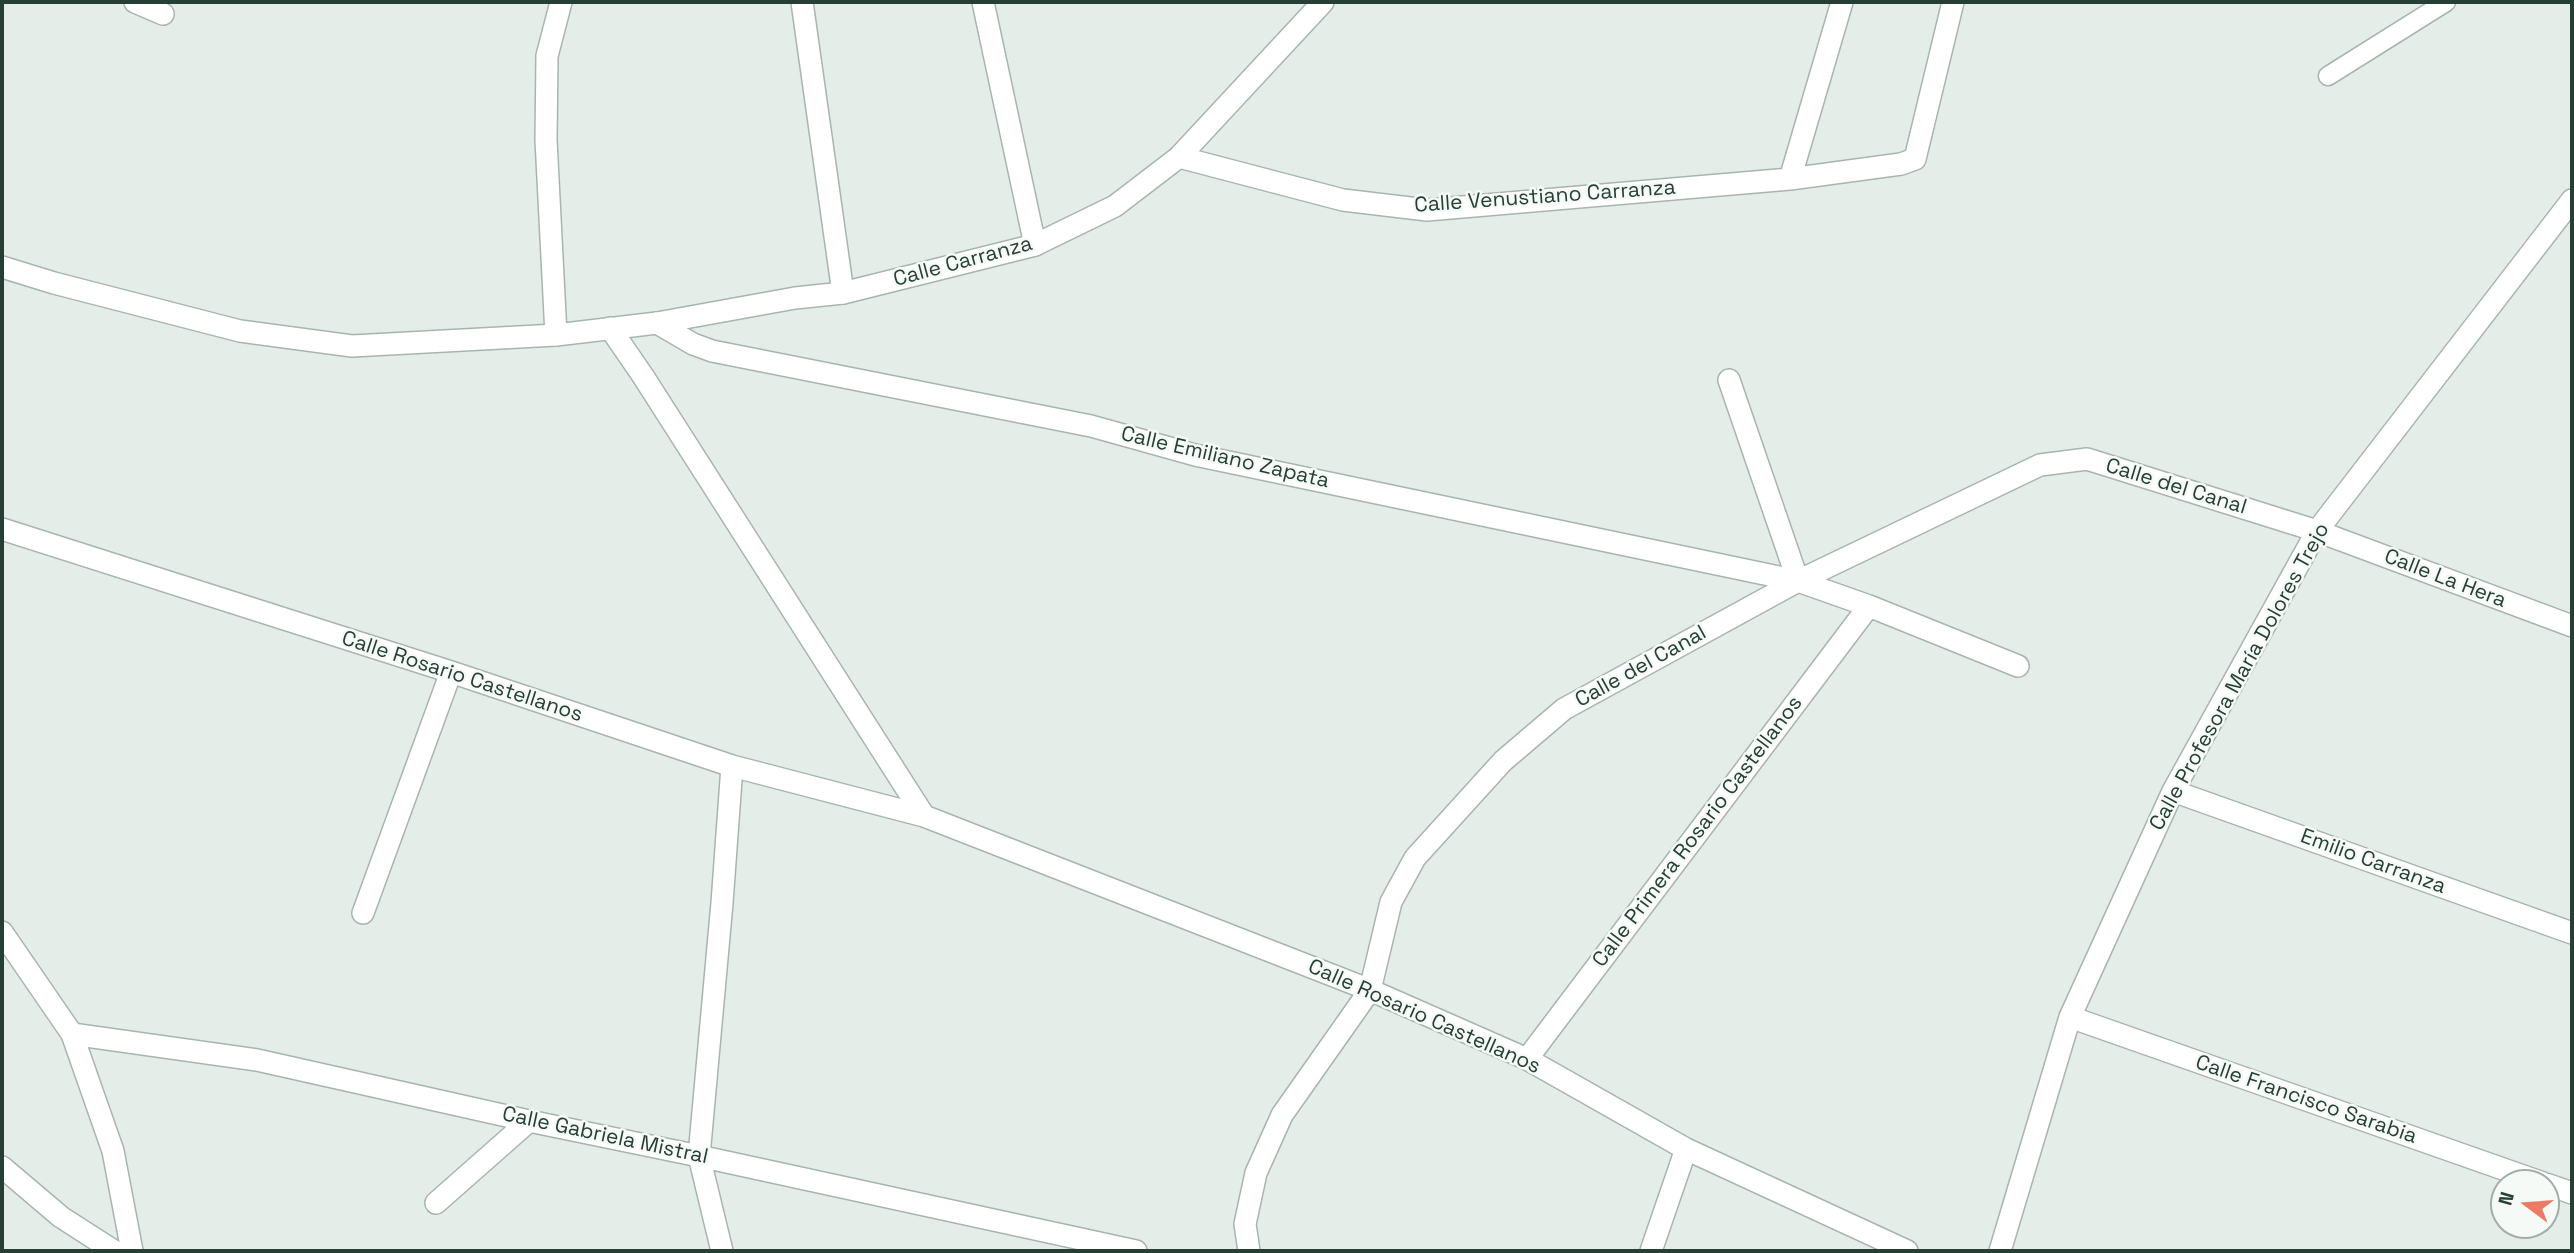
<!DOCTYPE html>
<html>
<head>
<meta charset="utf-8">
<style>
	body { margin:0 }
	#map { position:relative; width:2574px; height:1253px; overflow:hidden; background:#e5ede9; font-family:"Space Grotesk",sans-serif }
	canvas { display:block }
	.frame { position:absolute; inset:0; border:4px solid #253f35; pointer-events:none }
	.north { position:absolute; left:2490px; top:1169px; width:70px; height:70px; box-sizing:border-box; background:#f6faf7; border:2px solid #a2afa9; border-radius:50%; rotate:286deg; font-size:19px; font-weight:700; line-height:28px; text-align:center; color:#253f35 }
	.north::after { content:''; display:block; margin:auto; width:24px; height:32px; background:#ec7a64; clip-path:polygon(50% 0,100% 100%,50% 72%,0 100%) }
</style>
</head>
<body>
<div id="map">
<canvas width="2574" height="1253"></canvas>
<div class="frame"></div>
<div class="north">N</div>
</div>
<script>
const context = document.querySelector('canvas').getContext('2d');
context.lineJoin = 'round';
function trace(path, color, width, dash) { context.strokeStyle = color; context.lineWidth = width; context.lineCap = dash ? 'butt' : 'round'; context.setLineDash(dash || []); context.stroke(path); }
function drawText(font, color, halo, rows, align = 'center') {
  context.font = font + ' "Space Grotesk",sans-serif'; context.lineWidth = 5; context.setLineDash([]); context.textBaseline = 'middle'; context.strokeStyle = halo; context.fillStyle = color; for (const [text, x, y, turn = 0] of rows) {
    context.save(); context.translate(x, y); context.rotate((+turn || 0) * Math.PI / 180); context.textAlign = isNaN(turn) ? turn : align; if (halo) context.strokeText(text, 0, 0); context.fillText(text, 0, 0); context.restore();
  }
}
const service = new Path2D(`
	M2328,76l118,-74`);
const minor = new Path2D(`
	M135,2l28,12
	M802,2l41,291
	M983,2l52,243
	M1179,157l164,43 84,10 363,-31 111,-15 14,-5 38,-157
	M1790,179l52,-177
	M657,323l36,21 19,7 379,75 104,29 603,126 71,25 149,60
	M610,328l33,48 281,440
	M556,335l-10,-195 1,-84 14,-54
	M1729,380l69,201
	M2,529l449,143 281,94 192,50 446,174 157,69 159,90 221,102
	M2173,791l399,142
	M363,913l88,-241
	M2,932l70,102 41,117 19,100
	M2070,1017l473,166
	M72,1034l185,26 272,61 170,35 437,95
	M1527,1059l342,-453
	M2,1167l59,50 53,34
	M2546,1184l26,9
	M436,1203l93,-82
	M722,1251l-23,-95 23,-253 10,-137
	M1249,1251l-4,-27 11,-51 26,-58 88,-125 21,-88 24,-44 88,-97 61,-52 234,-128 242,-116 47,-6 230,72 255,95
	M1651,1251l35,-102
	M2000,1251l70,-234 103,-226 144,-260 255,-331`);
const tertiary = new Path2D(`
	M2,267l52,16 186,48 112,15 204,-11 101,-12 138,-25 48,-5 192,-48 80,-39 64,-49 144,-155`);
const streetNames = [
	["Calle Venustiano Carranza",1545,197,-4],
	["Calle Carranza",963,262,-15],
	["Calle Emiliano Zapata",1225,458,13],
	["Calle del Canal",2176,487,17],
	["Calle La Hera",2445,579,21],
	["Calle del Canal",1641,667,-29],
	["Calle Rosario Castellanos",462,677,18],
	["Calle Profesora María Dolores Trejo",2240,677,-61],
	["Calle Primera Rosario Castellanos",1698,832,-53],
	["Emilio Carranza",2373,862,20],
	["Calle Rosario Castellanos",1424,1017,24],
	["Calle Francisco Sarabia",2306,1100,19],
	["Calle Gabriela Mistral",605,1136,12]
];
trace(service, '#a8b5af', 21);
trace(minor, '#a8b5af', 24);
trace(tertiary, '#a8b5af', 24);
trace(service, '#fff', 18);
trace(minor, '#fff', 21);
trace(tertiary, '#fff', 21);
drawText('21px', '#253f35', '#f6faf7', streetNames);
</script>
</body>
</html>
